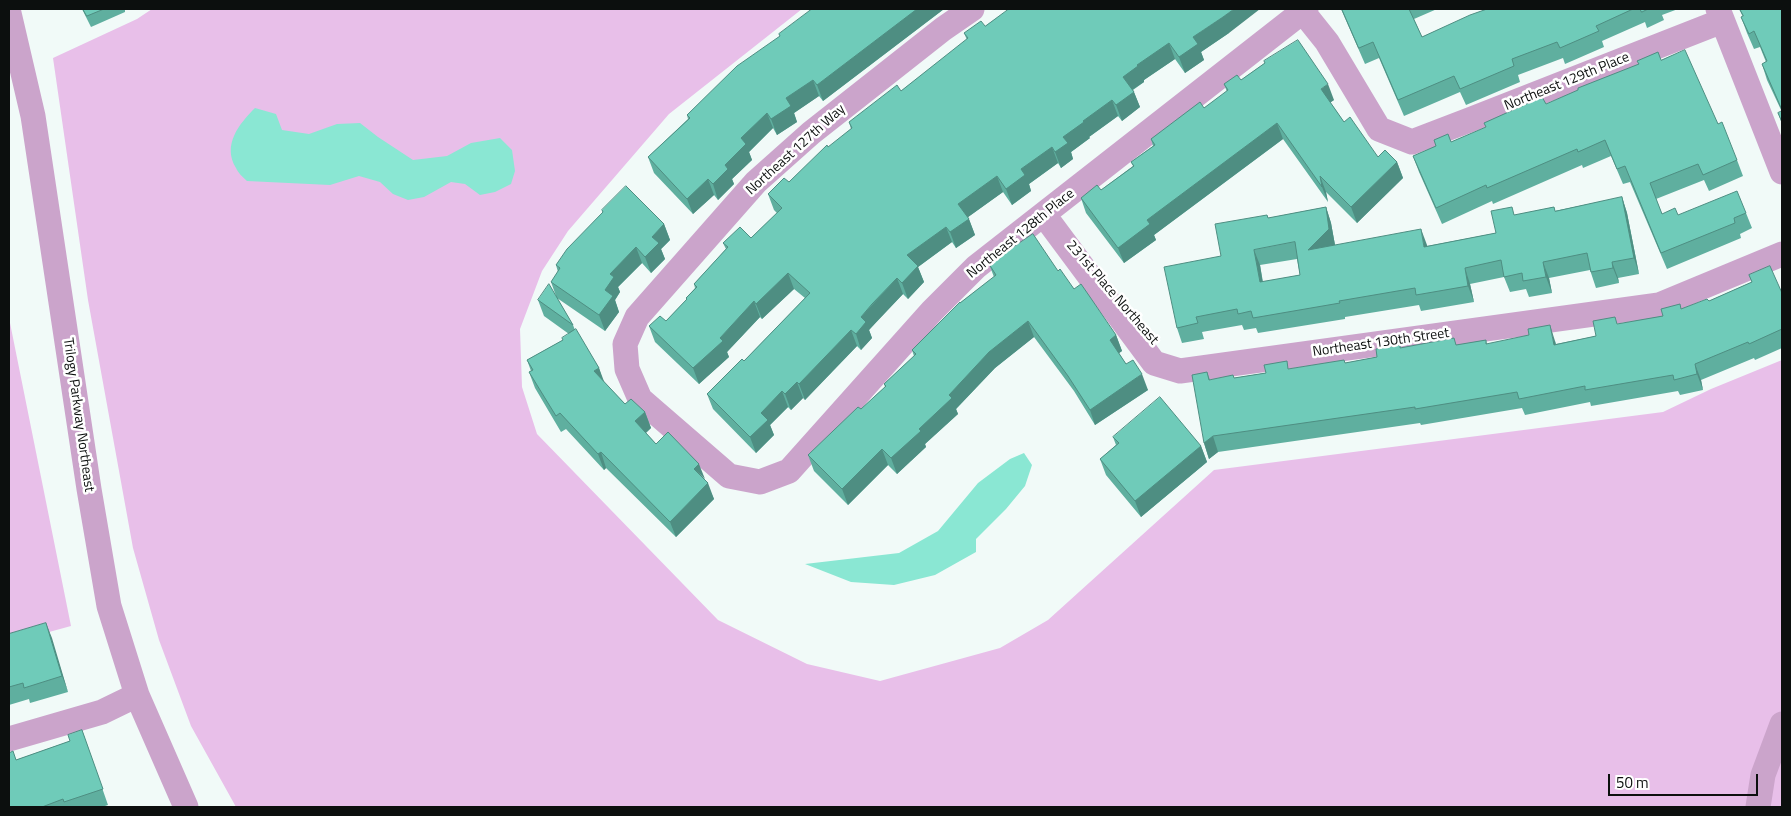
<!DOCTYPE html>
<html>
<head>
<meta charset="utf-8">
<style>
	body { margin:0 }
	#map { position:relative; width:1791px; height:816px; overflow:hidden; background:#f1faf8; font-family:"Titillium Web",sans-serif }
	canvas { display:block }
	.frame { position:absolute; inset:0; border:10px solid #0c0f0e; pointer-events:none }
	.scale { position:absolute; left:1608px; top:774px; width:150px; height:22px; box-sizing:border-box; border:2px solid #0c0f0e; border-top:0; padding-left:6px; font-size:15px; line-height:18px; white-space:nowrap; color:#0c0f0e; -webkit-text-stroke:4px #fff; paint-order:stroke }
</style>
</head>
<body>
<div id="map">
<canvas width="1791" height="816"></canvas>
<div class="frame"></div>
<div class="scale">50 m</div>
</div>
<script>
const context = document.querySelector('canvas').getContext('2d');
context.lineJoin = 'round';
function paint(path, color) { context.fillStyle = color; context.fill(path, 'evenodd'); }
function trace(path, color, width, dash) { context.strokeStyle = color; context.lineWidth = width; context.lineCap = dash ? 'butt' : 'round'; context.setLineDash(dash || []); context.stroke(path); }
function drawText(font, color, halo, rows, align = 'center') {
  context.font = font + ' "Titillium Web",sans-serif'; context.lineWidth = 5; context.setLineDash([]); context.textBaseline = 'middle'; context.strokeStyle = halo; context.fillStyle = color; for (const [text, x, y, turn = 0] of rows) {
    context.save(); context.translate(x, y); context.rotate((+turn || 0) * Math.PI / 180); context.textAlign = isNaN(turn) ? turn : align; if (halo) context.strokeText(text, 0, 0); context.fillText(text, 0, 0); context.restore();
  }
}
const green = new Path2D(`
	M152,9h650l-133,105 -101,117 -26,40 -22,58 2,58 15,47 181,186 89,44 73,17 120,-33 48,-28 166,-150 449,-58 48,-23 71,-29v447h-1546l-45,-81 -32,-86 -26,-92 -45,-248 -35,-242 84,-39z
	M9,318l62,308 -62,17z`);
const water = new Path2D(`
	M255,108l21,6 6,16 27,4 28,-10 23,-1 18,14 35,23 34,-4 24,-13 29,-5 12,12 3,21 -4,13 -16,8 -15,3 -15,-11 -14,-2 -27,15 -16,3 -15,-6 -13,-12 -21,-6 -29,9 -83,-4c-4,-4 -9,-8 -11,-13 -14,-23 3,-44 19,-60z
	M1024,453l8,12 -7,21 -19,23 -30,30v13l-41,23 -41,10 -43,-3 -46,-18 94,-11 39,-22 40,-48 32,-24z`);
const minor = new Path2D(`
	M972,9l-29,20 -132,104 -55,49 -119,135 -12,27 2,25 13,30 89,77 31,6 29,-11 143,-160 44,-44 330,-258
	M1718,9l64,163
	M1303,12l24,30 52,87 33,13 60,-23 250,-98
	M9,13l24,103 56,373 20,117 28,89 49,112
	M1044,215l110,148 26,8 479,-66 123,-51
	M9,739l93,-27 35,-17
	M1758,807l5,-32 19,-51`);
const wall = new Path2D(`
	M82,9h46l-3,1v2l-34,15z
	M812,9h132l-121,92 -4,-5 -25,17 3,9 -20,13 -4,-7 -24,24 3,8 -20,19 2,5 -16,16 -4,-5 -21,19 -39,-41 -6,-16 40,-38 -1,-4 93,-79 -1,-2z
	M1341,9h96l-23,10 8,18 65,-28h191l-16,6 2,5 -17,8 -2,-6 -43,19 2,6 -39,17 -2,-6 -45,17 2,7 -54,23 -6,-13 -56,24 -25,-58 -14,6z
	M1739,9h43v115l-4,-11 4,-1 -15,-32 -5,-16 4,-2 -6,-15 -6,2 -7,-16 -6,-16h2z
	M985,26l244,7 -28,19 3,8 -19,13 -10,-14 -31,21v2l-11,8 7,17 -18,14 -4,-5 -29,21 1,1 -19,14 2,7 -12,9 -3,-5 -29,21 2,7 -19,14 -9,-13 -35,25 7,18 -19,13 -4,-6 -34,25 6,15 -16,17 -5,-5 -25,26 -9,10 3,8 -11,12 -4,-4 -52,54 -2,-2 -12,12 -3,-3 -18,18 4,10 -18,18 -43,-44 -6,-15 37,-33 61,-63 -11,-9 -32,30 -2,-2 -33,35 2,5 -30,27 -44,-42 -6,-16 17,-5 20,-21v-2l9,-10 -1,-4 32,-35 -3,-6 28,-5 26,-25 -3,-3 -6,-16 21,-12 62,-53 -2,-7 52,-31 66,-51 -3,-7z
	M1661,60l57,64 19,36 6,16 -34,15 -5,-11 -48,19 6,15 16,1 68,-2 6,15 -12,6 1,4 -74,31 -37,-87 -7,2 -12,-28 -28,12 -1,-3 -89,39 -1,-3 -50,23 -23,-52 -6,-16 23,-10 15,-4 95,-38z
	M1264,61l70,39 -4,2 14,20 34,35 19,5 6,16 -46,45 -31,-31 2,10 -45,-63 -129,96 2,5 -32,23 -38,-50 -5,-15 20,-8 32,-24 -2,-4 22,-16 -2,-7 53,-31 23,-16 -3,-8 17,-4 24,-17z
	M1622,197l5,16 12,61 -21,4 1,5 -23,5 -6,-18 -41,8 3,15 -23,4 -3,-8 -16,3 -6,-15 -34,7 4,18 -53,9 -2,-6 -74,12v2l-87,14 -2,-5 -12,2 -2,-5 -40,7 2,7 -22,4 -5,-15 44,-72 46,-41 1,3 58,-11 5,16 4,22 92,1 69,-13 19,-18 39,-8 1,4zM1297,259l3,16 -37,7 -3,-17z
	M602,210l62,14 6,16 -9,9 4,10 -14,14 -9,-10 -24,24 2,5 -5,8 4,12 -14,19 -48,-33 16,27 2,5 24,38 4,13 22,23 20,8 6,16 -5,5 10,11 49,36 9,19 -38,38 -70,-69 -2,2 -38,-41 -5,3 -26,-44 -6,-16 2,-1 -4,-11 36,-20 6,-6 -25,-18 -6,-16 18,-4 -5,-14 7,-10 -2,-7 47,-52z
	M989,264l69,7 58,64 6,16 -3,2 7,11 22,26 -53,35 -21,-34 -40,-54 -39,31 -39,41 2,5 -33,30 1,3 -29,27 -9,-9 -40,40 -34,-34 -6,-16 53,-46 24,-22 -1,-3 30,-28 -2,-6 48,-47 34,-26z
	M1749,275l33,18v55l-27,12 -1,-2 -53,22 2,10 -23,5 -2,-4 -87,15 -1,-4 -65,13 -3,-7 -101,17 -1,-2 -202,29 -9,7 -5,-16 3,-71 3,8 24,-2 56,-9 55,-6 32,-6 23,-12 1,3 56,-3 29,-5 1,4 68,-3 1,3 40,-8 22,-12 45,-8 19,-7 27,-8 43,-19z
	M1113,437l88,9 6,16 -66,55 -35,-42 -6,-16 16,-14z
	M46,623l22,69 -38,11 -1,-4 -20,6v-71z
	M82,730l26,75 -6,2h-93l7,-47 54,-19z`);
const shadedWall = new Path2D(`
	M917,9h27l-121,92 -6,-16z
	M1234,9h26l-31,24 -28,19 3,8 -19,13 -6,-16 14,-20z
	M1169,43l6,16 -31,21v2l-15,10 -6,-15 14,-12z
	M813,80l6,16 -25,17 3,9 -20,13 -6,-16 15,-21z
	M1328,84l6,16 -7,5 -6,-16z
	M1134,92l6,15 -18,14 -6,-16z
	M1112,100l6,16 -29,21 1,1 -19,14 2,7 -12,9 -6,-16 8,-15 20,-16z
	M767,113l6,15 -24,24 3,8 -20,19 2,5 -16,16 -5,-16 28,-46z
	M1277,123l6,16 -129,96 2,5 -32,23 -6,-15 29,-28z
	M1052,147l6,16 -29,21 2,7 -19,14 -6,-16 15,-20z
	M1397,162l6,16 -46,45 -6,-16z
	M997,176l6,16 -39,28 -6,-16z
	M1320,176l6,16 2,10 -6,-15z
	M708,179l6,16 -21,19 -6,-15z
	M1622,197l5,16 12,61 -5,-16z
	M1326,207l5,16 4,22 -27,5z
	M969,219l6,16 -19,13 -6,-16z
	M664,224l6,16 -9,9 4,10 -14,14 -6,-16 7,-20z
	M946,227l6,15 -34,25 6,15 -16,17 -6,-16 5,-28z
	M1421,229l6,16 3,18 -6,-16z
	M636,247l6,16 -24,24 2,5 -5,8 4,12 -14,19 -6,-16 6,-25 5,-16z
	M1254,250l6,15 5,33 -5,-16z
	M1543,262l6,16 3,15 -6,-16z
	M1612,262l6,16 1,5 -6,-15z
	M1465,268l5,16 4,18 -6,-16z
	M788,273l6,16 -32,30 -6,-15z
	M897,278l6,16 -34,36 3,8 -11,12 -5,-16 5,-17z
	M754,301l6,16 -33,35 2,5 -30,27 -6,-16z
	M1028,321l6,16 -39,31 -39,41 2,5 -33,30 1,3 -29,27 -6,-16 58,-63 40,-43z
	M1550,325l5,16 4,20 -5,-16z
	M851,330l6,16 -52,54 -6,-16z
	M1116,335l6,16 -7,5 -5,-16z
	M1695,364l6,16 2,10 -6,-16z
	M599,368l6,16 -11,-13z
	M1142,374l6,16 -53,35 -5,-15z
	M797,382l6,16 -12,12 -6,-16z
	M782,391l6,16 -18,18 4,10 -18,18 -6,-16 11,-24z
	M645,412l6,16 -10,9 -6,-16z
	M1213,436l5,16 -9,7 -5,-16z
	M1201,446l6,16 -66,55 -6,-16z
	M882,449l6,16 -40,40 -6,-16z
	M601,452l5,16 -2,2 -6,-16z
	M699,464l6,15 -11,-10z
	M708,483l6,16 -38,38 -6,-15z
	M46,623l6,15 16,54 -6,-16z`);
const building = new Path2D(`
	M83,9h21l-17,7z
	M812,9h105l-100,76 -4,-5 -27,18 5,8 -20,13 -4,-6 -26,25 5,6 -21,21 3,4 -15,15 -5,-5 -21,20 -39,-42 42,-39 -3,-3 50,-49 43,-30 -1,-2z
	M1009,9h225l-11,8 -30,20 5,7 -19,13 -10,-14 -32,22 1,1 -15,11 11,15 -18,13 -4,-5 -29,21 1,1 -21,15 5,6 -13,9 -3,-5 -31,22 4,6 -19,14 -9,-13 -39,28 11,15 -19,13 -4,-5 -39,28 11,11 -16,17 -5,-5 -25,26 -11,13 5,5 -10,12 -5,-4 -52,54 -2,-2 -12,12 -3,-3 -21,22 7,7 -18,17 -43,-43 35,-35 2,2 66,-68 -22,-20 -32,31 -2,-3 -34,37 3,3 -30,27 -44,-42 11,-10 6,5 21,-22 -1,-1 11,-11 -3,-3 34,-37 -5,-4 17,-16 11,11 31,-30 -14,-14 16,-16 5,4 38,-37 1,2 24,-19 -3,-6 48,-37 4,6 67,-53 -4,-5 17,-12 4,5z
	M1342,9h67l13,28 48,-22 17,-6h146l-37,17 3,5 -39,17 -3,-6 -45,17 2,7 -54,23 -6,-13 -56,24 -25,-58 -14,6z
	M1640,9h8l-6,3z
	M1740,9h42v101l-20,-46 5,-3 -13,-30 -5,3 -8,-17 2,-1z
	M1298,40l30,44 -7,5 23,33 6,-5 28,40 7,-7 12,12 -46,45 -31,-31 2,11 -45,-64 -130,97 3,4 -32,24 -37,-50 16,-13 4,5 33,-24 -3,-4 24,-17 -4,-6 49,-37 4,6 24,-18 -4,-6 13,-9 4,5 24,-17 -1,-2z
	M1685,50l33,74 4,-2 15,38 -34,15 -5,-11 -48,19 12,31 13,-6 3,7 59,-24 9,22 -12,5 1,5 -74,30 -36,-87 -8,3 -12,-29 -27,12 -1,-3 -90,39 -1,-3 -50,23 -23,-52 23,-10 -2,-6 14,-6 3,8 35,-15 -2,-4 58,-26 4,7 32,-14v-2l61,-24 -2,-3 21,-9 3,8z
	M1782,111v11l-4,-9z
	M626,186l38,38 -12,13 7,6 -14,14 -9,-10 -26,27 4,3 -9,13 8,6 -14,19 -48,-33 9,-14 -4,-3 11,-16 36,-37 -1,-2z
	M1622,197l12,61 -22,4 1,6 -22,4 -4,-19 -44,9 3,15 -23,4 -1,-8 -18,4 -3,-17 -36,8 3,18 -52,9 -1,-7 -76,13 1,2 -87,15 -2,-7 -13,3 -1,-5 -41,8 2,6 -21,5 -13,-61 57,-11 -6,-32 52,-9 1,3 58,-11 3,22 -21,21 113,-21 3,18 72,-14 -5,-22 21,-4 2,8 40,-8 1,4zM1295,242l5,33 -40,7 -6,-32z
	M1033,234l25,37 2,-2 14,20 7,-5 9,13 26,38 -6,5 16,24 7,-4 9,14 -52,36 -22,-34 -40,-55 -39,31 -40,43 3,3 -33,31 2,2 -30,27 -9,-9 -40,40 -34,-34 50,-48 3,2 25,-23 -2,-2 32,-30 -4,-4 48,-48v1l36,-28 -7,-11z
	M1770,266l12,27v36l-33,15 -1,-2 -53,22 2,10 -23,6 -1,-5 -88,15v-4l-66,13 -2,-7 -102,17v-2l-202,29 -9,7 -12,-68 15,-3 2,8 24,-5 1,3 32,-5 -2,-8 23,-4 1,8 56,-9 1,3 32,-6 -1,-8 24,-4v3l54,-10 2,7 30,-5v4l43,-9 -1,-6 22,-4 4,20 42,-9 -3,-15 22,-4 2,7 46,-8 -2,-7 19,-5 1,5 26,-10 2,2 43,-19 -3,-7z
	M549,284l24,41 -35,-25z
	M576,329l23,39 -5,3 31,33 6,-5 14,13 -10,9 21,23 12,-12 31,32 -5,5 14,14 -38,39 -69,-70 -3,2 -38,-41 -4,3 -27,-44 4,-2 -6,-10 36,-20 -1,-2z
	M1160,397l41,49 -66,55 -35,-42 19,-16 -6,-6z
	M46,623l16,53 -38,12 -1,-5 -14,4v-53z
	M82,730l21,59 -39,13 -1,-3 -21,8h-33v-54l4,-2 3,9 54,-19 -2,-6z`);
const streetNames = [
	["Northeast 129th Place",1567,82,-22],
	["Northeast 127th Way",796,150,-42],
	["Northeast 128th Place",1021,234,-39],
	["231st Place Northeast",1112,293,49],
	["Northeast 130th Street",1381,343,-8],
	["Trilogy Parkway Northeast",78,415,82]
];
paint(green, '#e8bfe9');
paint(water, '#8ae7d3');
trace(minor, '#cba4cb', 25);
paint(wall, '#5faf9f');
paint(shadedWall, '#4e8e82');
paint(building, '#6fcbb9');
trace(building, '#4e8e82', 1);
drawText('14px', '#0c0f0e', '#fff', streetNames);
</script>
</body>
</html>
